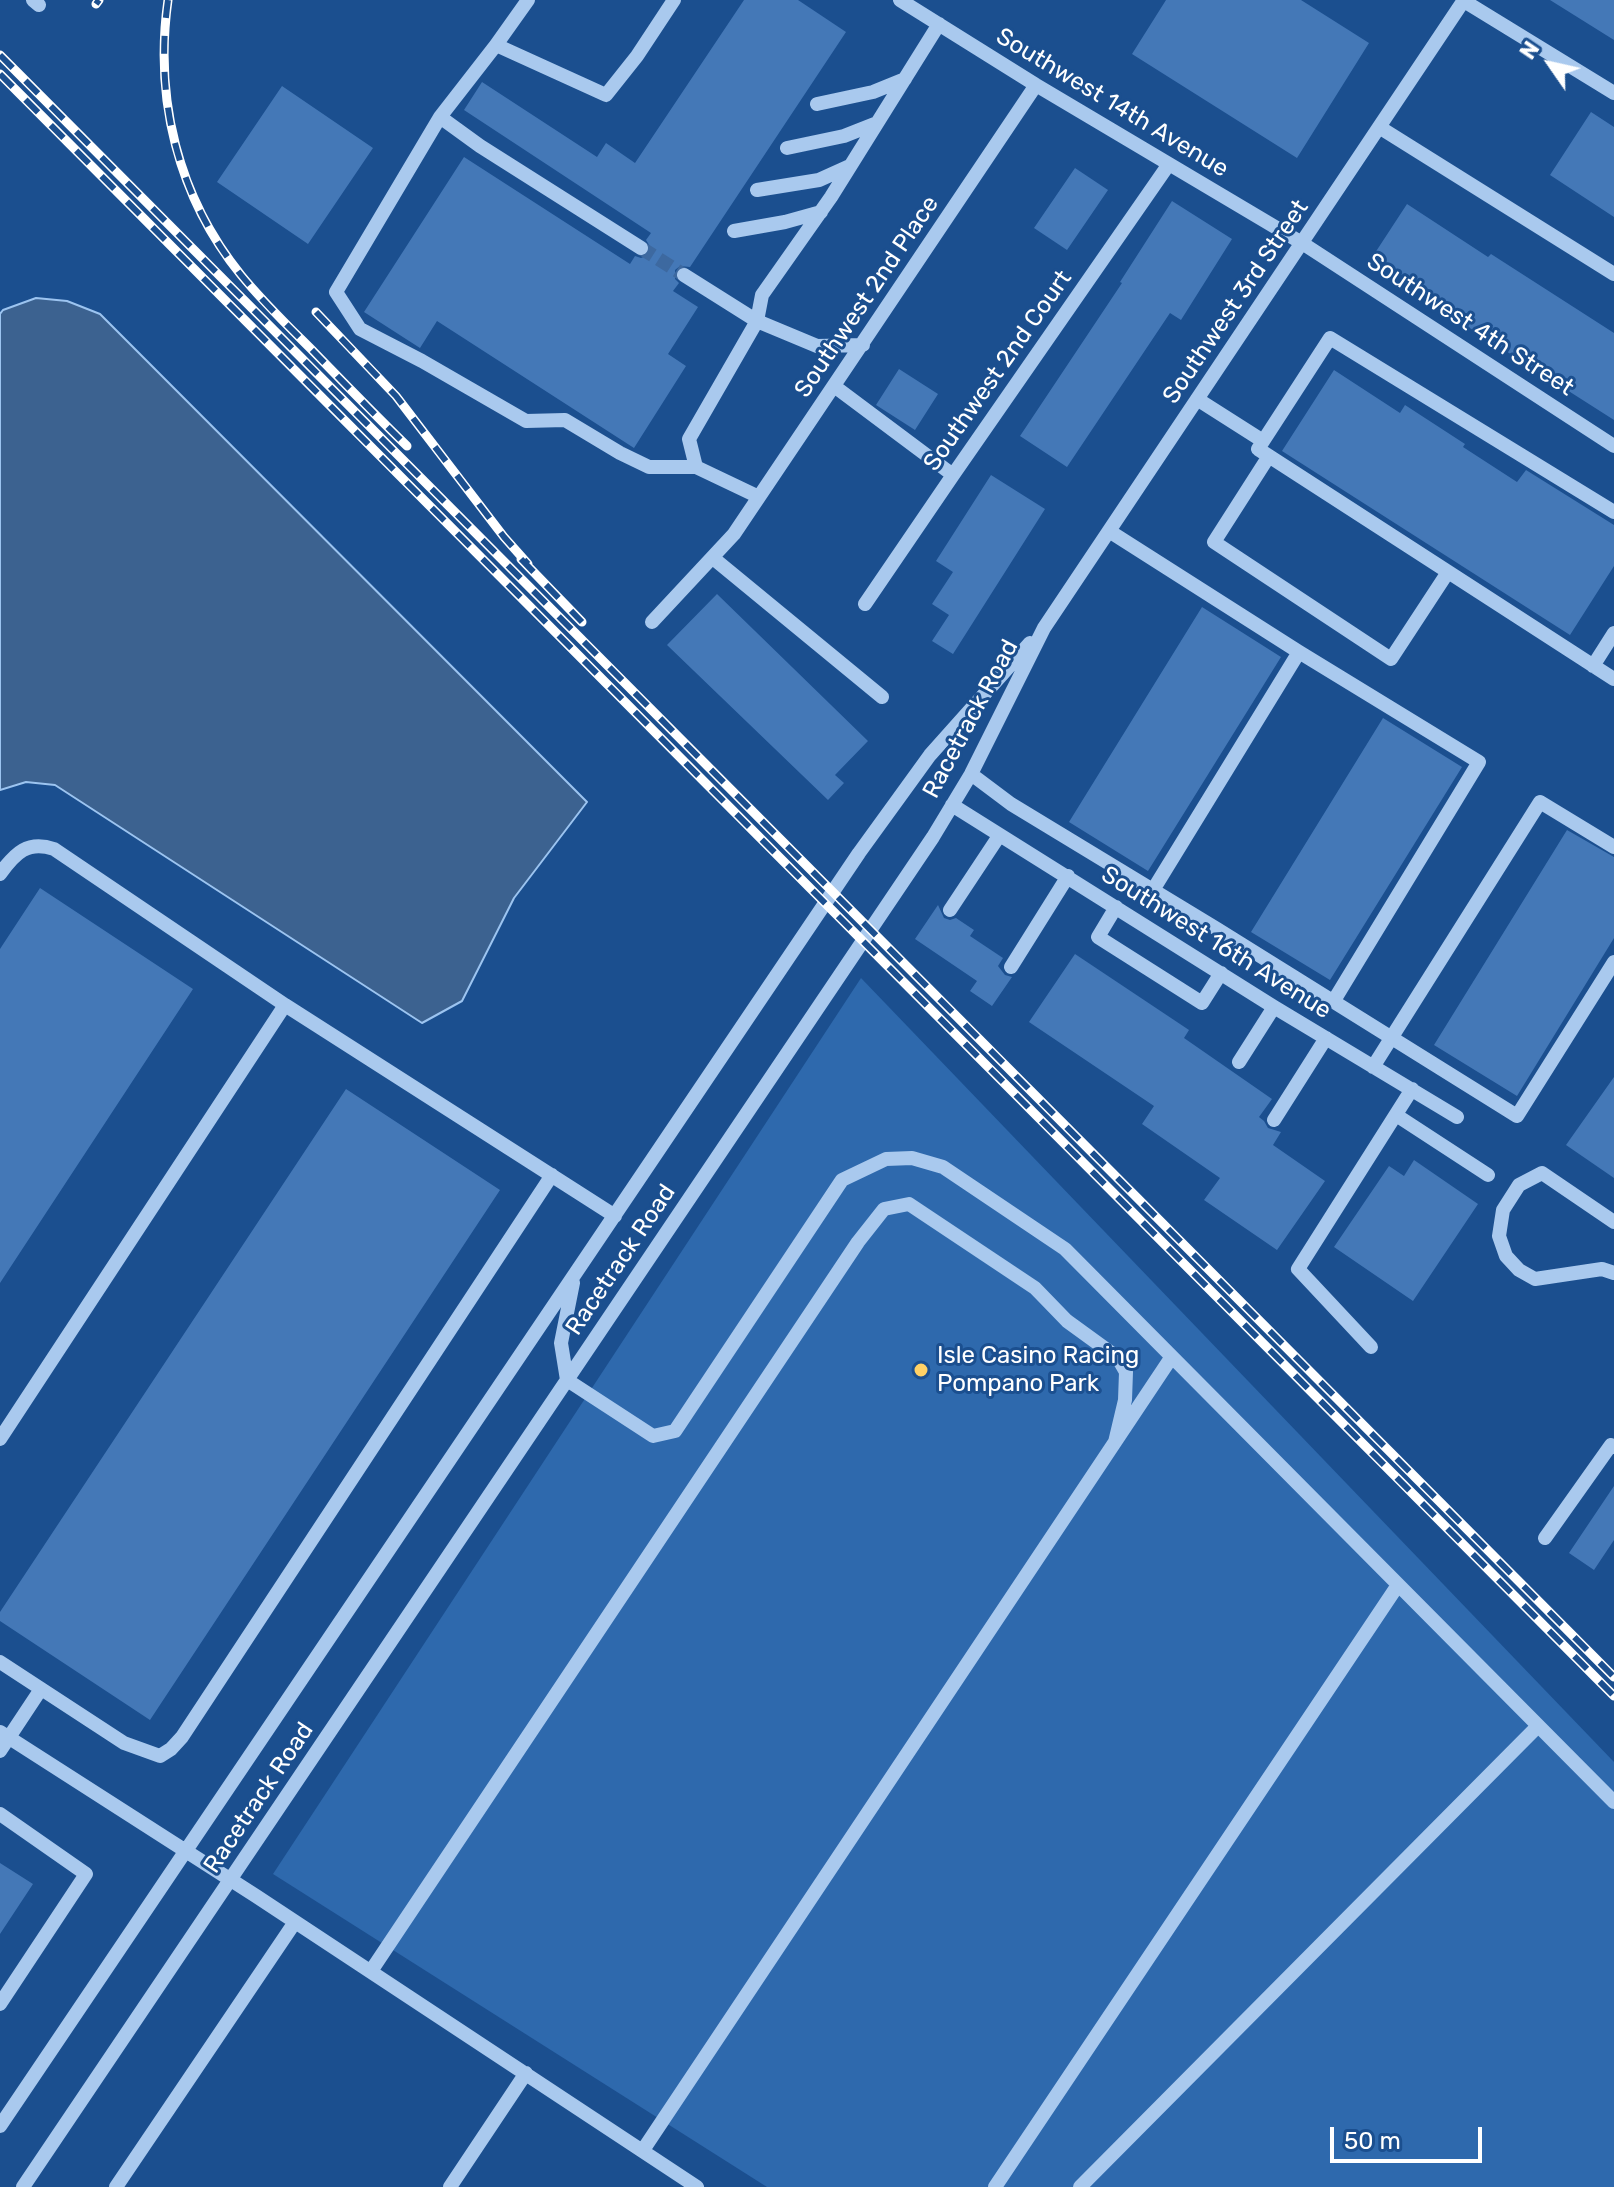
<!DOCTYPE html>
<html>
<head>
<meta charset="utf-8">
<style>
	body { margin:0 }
	#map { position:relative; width:1614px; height:2187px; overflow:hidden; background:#1b4f8f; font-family:Rubik,sans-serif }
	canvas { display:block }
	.north { position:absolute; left:1510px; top:24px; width:80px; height:80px; -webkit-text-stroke:6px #1b4f8f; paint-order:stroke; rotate:304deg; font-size:22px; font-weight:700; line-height:32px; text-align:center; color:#fff }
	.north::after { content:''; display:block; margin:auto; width:28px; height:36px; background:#fff; clip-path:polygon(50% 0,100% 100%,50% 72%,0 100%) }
	.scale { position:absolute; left:1330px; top:2127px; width:152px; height:36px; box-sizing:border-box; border:4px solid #fff; border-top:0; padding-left:10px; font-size:24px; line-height:28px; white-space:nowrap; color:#fff; -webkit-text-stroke:6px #1b4f8f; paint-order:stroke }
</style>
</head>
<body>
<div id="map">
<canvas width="1614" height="2187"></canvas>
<div class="north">N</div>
<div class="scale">50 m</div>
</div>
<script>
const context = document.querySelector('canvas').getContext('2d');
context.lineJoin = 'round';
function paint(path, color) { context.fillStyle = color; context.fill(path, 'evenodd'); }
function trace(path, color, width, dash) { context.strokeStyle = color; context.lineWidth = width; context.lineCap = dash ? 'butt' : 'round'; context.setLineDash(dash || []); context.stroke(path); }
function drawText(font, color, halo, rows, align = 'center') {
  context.font = font + ' Rubik,sans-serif'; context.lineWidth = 6; context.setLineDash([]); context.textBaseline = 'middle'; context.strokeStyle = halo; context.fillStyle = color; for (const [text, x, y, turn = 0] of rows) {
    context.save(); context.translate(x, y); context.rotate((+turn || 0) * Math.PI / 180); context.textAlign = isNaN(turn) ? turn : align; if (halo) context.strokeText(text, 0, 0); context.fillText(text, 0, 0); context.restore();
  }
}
const green = new Path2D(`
	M861,978l753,784v425h-847l-494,-313z`);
const water = new Path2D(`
	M36,298l31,3 33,13 487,488 -73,96 -52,103 -40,22 -367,-238 -29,-3 -26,8v-476l3,-4z`);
const building = new Path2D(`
	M744,0h54l48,32 -156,235 -10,-1 -5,4v9l4,4 -6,8 25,16 -30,47 18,12 -52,82 -197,-127 -17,27 -56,-36 100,-155 166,107 5,-8 6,2 5,-2 5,-8 -5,-8 5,-7 -187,-123 18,-28 115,75 9,-14 29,20z
	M1166,0h135l68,43 -72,115 -165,-104z
	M1550,0h64v40z
	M282,86l91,62 -65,96 -91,-62z
	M1591,112l23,15v90l-64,-42z
	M1075,168l33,22 -41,60 -33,-22z
	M1172,201l60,38 -51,81 -11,-7 -103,154 -47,-31 102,-153 -2,-1z
	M1407,204l81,53 3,-3 123,79v87l-163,-104 4,-6 -82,-54z
	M899,369l39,25 -23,36 -39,-25z
	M1334,370l66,43 5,-8 60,39 -2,3 54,35 9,-12 88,55v41l-44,69 -288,-184z
	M991,475l54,34 -92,145 -21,-13 17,-26 -17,-11 21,-32 -17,-11z
	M717,594l151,147 -33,34 9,8 -16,17 -161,-155z
	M1202,607l79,50 -133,214 -79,-49z
	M1383,718l79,49 -132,213 -79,-48z
	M1567,830l47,27v81l-97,158 -83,-51z
	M40,888l153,101 -193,294v-334z
	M938,905l6,13 6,2 6,-2 18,12 -4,6 33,22 -5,8 7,9 7,2 -20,29 -22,-15 7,-10 -62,-42z
	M1075,954l114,76 -5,8 88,61 -13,18 5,4 4,7 13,4 -8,13 52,36 -48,69 -73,-50 16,-22 -78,-54 12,-18 -125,-84z
	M1614,1077v101l-48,-33z
	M346,1089l154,101 -350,530 -150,-99v-9z
	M1414,1160l64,44 -65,97 -79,-54 55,-81 15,10z
	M1614,1486v54l-20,30 -25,-17z
	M0,1863l33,21 -33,50z`);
const minorTunnel = new Path2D(`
	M641,248l43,27`);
const minor = new Path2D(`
	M33,0l6,5
	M900,0l136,85 266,158 312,203
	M1464,1l150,92
	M496,45l32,-45
	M817,104l56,-12 32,-13
	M440,117l56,-72 110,50 31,-39 37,-56
	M1379,127l235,147
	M787,148l57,-12 33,-13
	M757,190l62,-10 31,-14
	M734,231l51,-9 36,-10
	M641,248l-161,-102 -40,-29 -104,175 24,37 62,32 104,60 39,-1 55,33 29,14h47
	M684,275l73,46 60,25 46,-1
	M834,386l119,89
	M1197,399l66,42
	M1269,456l-55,86 177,117 57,-87
	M759,497l-63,-30 -7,-28 68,-118 5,-26 69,-98 108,-173
	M1614,512l-284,-174 -72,111 356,230
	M1109,531l190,121 180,110 -146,240
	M713,558l169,139
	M865,604l88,-129 216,-311
	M652,622l82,-88 302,-449
	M1593,666l21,-33
	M971,774l40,30 206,125 300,187 97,-154
	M952,805l322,202 183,110
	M0,874c15,-21 28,-34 54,-25l231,156 -285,434
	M1153,890l146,-238
	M1116,907l-18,30 104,66 19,-30
	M950,910l49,-74
	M1011,967l57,-91
	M285,1005l330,211
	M1239,1062l35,-55
	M1373,1067l167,-265 74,45
	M1396,1115l92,60
	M1274,1120l52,-82
	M1614,1222l-72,-49 -23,12 -16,25 -4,26 7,20 13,14 16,9 67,-10 12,4
	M573,1283l-12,60 6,37 86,56 22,-5 167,-251 44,-21 26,-1 31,9 122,82 549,553
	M1371,1347l-73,-78 114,-180
	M1545,1538l66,-93 3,2
	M0,1662l124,81 36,13 11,-7 11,-12 370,-562
	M0,1732l256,164 441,291
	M0,1751l41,-62
	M0,1814l86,60 -86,130
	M371,1971l487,-729 26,-33 25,-5 126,84 32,33 51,37 8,14 -1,28 -10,42
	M0,2126l859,-1273 71,-98 100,-112
	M643,2150l528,-792
	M23,2187l910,-1350 38,-63 73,-146 420,-628
	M116,2187l179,-265
	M450,2187l76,-114
	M995,2187l403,-602
	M1080,2187l458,-461`);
const rail = new Path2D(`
	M168,0c-14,99 10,197 73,275 22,27 47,51 72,76 31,32 62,64 94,95
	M96,4l3,-4
	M0,55l1614,1622
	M0,74l1614,1622
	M316,312l80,84 108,141 24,27
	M521,559l61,63`);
const markers = [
	[921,1370,8,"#ffd166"]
];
const streetNames = [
	["Southwest 14th Avenue",1112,103,31],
	["Southwest 2nd Place",867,297,-56],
	["Southwest 3rd Street",1236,302,-56],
	["Southwest 4th Street",1470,325,33],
	["Southwest 2nd Court",998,371,-55],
	["Racetrack Road",971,719,-62],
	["Southwest 16th Avenue",1216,943,32],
	["Racetrack Road",621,1260,-56],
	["Racetrack Road",259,1798,-56]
];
const poiNames = [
	["Isle Casino Racing",937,1356],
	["Pompano Park",937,1384]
];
paint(green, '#2e69ad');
paint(water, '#3c6290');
trace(water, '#9cc4f0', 2);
paint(building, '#4478b7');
trace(minorTunnel, '#3d69a0', 14, [14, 7]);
trace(minor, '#a9c9ee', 14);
trace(rail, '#fff', 9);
trace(rail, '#1b4f8f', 6, [18]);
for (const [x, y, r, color] of markers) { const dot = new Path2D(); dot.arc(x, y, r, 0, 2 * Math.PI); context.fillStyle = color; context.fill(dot); trace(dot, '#1b4f8f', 3); }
drawText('24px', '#fff', '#1b4f8f', streetNames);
drawText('24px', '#fff', '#1b4f8f', poiNames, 'left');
</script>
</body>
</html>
